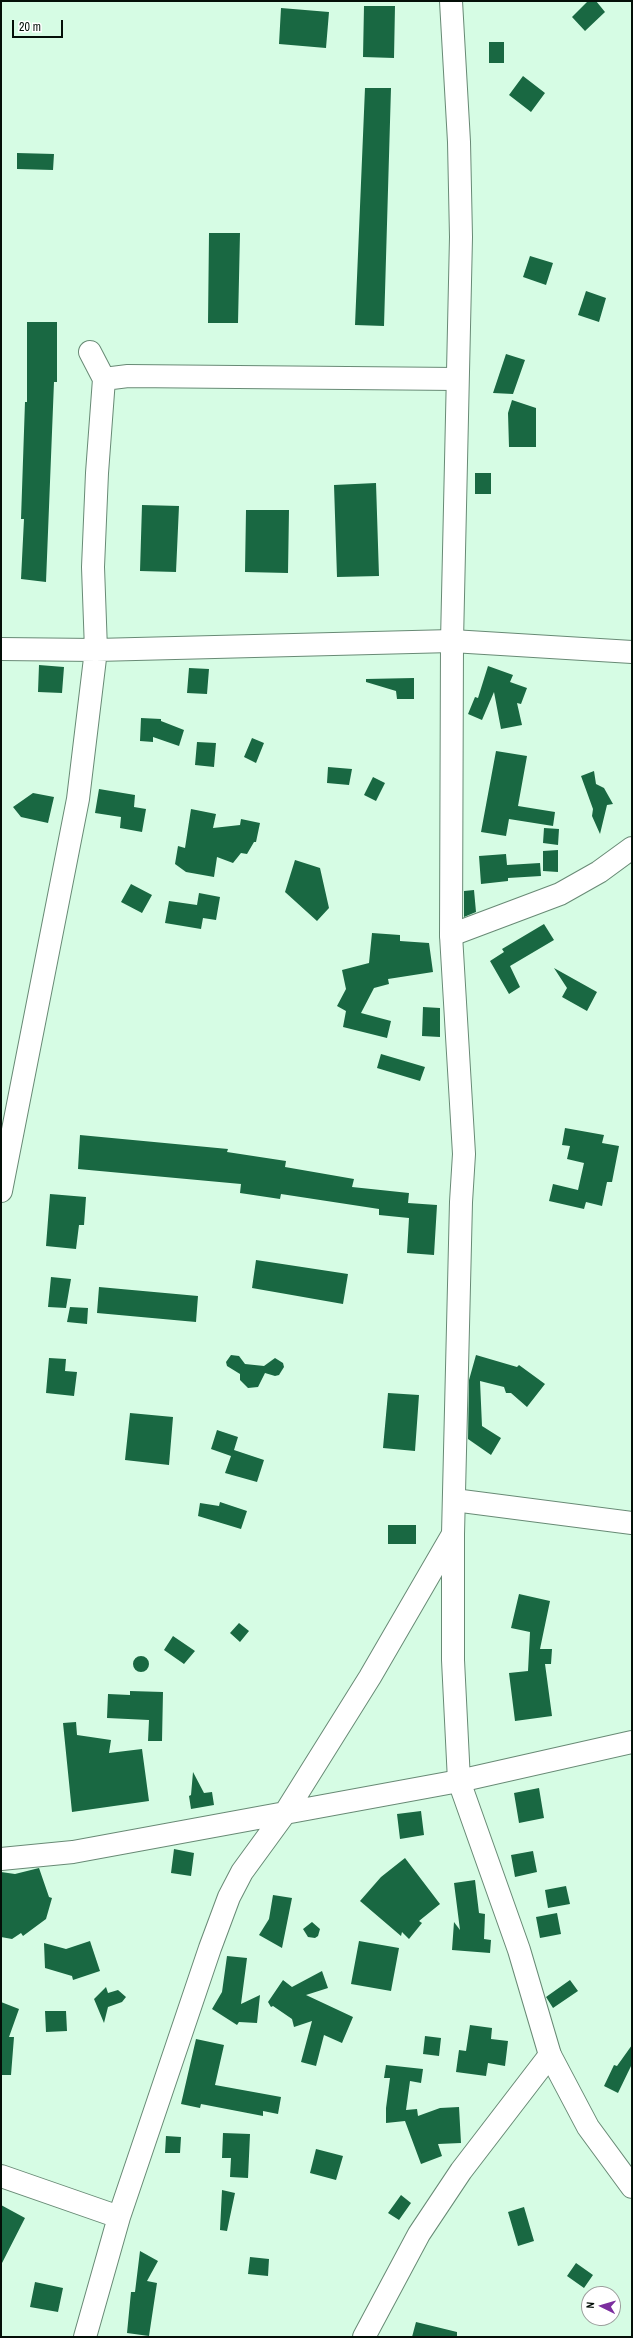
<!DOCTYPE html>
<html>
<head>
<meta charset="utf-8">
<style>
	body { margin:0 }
	#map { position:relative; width:633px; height:2338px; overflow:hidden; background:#d6fce4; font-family:"Archivo Narrow",sans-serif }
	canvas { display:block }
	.frame { position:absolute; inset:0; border:2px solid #040f08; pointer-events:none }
	.north { position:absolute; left:581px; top:2286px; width:40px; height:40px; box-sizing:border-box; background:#fff; border:1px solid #9b9f9c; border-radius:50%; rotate:275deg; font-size:11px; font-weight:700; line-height:16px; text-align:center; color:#040f08 }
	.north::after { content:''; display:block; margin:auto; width:14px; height:18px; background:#7c2e9f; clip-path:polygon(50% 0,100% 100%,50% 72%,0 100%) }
	.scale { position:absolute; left:12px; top:20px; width:51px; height:18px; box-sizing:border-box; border:2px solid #040f08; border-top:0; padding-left:5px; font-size:12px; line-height:14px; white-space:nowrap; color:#040f08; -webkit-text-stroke:3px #fff; paint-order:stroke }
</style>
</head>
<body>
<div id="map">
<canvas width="633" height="2338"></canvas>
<div class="frame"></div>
<div class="north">N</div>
<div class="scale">20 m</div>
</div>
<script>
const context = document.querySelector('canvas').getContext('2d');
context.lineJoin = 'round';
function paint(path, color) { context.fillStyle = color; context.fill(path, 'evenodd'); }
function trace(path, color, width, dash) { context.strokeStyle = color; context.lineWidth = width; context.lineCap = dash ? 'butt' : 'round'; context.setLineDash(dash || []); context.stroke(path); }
const building = new Path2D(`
	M588,1h8l9,11 -20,19 -13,-14z
	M364,6h31l-1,52 -31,-1z
	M281,8l48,4 -3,36 -47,-4z
	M489,42h15v21h-15z
	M523,76l22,17 -14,19 -22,-17z
	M365,88h26l-7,238 -29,-1z
	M17,153l37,1 -1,16 -36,-1z
	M209,233h31l-2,90h-30z
	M530,256l23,7 -7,22 -23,-8z
	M586,291l20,7 -7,24 -21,-7z
	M27,322h30v60h-3l-8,200 -25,-3 3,-60h-3l4,-117h2z
	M506,354l19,6 -12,34 -20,-1z
	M512,400l24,8v39h-27l-1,-34z
	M475,473h16v21h-16z
	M376,483l3,93 -42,1 -3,-92z
	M142,505l37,1 -3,66 -36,-1z
	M246,510h43l-1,63 -43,-1z
	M39,665l25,2 -2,26 -24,-1z
	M488,666l25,9 -3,7 17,6 -6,16 -4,-1 5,22 -21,4 -7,-37 -12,28 -14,-6 7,-17 3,1z
	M189,668l20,1 -2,25 -20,-1z
	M414,678v21h-17l-1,-8 -30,-9v-3z
	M141,718l20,1v2l23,9 -5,16 -26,-9v5l-13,-1z
	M252,738l12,5 -8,20 -12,-6z
	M197,742l19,1 -2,24 -19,-2z
	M496,751l31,5 -9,50 37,6 -2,14 -44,-7 -3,17 -25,-4z
	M328,767l24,2 -3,16 -22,-2z
	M594,771l2,13 8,4 9,16 -6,1 -7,29 -8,-18 1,-7 -12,-33z
	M373,777l12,6 -9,18 -12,-6z
	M99,789l36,6 -1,12 12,2 -4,23 -22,-4 1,-11 -26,-4z
	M33,793l21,4 -6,26 -27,-6 -8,-10z
	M191,809l25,5 -3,14 27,-3 1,-6 19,4 -4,19h-2l-7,12 -6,-1 -8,10 -16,-6 -3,20 -28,-5 -11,-8 3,-18 7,2z
	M544,828l15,1 -1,16 -15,-2z
	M558,850v22l-15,-1v-20z
	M506,854l1,11 33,-2 1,13 -33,2v3l-27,3 -2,-28z
	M295,860l25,8 9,40 -12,13 -32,-29z
	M131,884l21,11 -10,18 -21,-11z
	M474,890l2,22 -12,5v-26z
	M199,893l21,4 -4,23 -13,-2 -2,11 -36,-6 4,-22 28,4z
	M544,924l10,16 -44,26 10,21 -11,7 -19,-33 14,-9 -2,-3z
	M372,933l28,2v6l29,2 4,29 -45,7 1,5 -15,4 -13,25 30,8 -4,17 -44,-11 3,-16 -9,-5 9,-17 -4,-19 27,-7z
	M554,968l43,24 -10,19 -25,-14 5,-9z
	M423,1007l17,1v29l-18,-1z
	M381,1054l44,13 -5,14 -43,-13z
	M565,1128l39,7 -2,8 17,3 -7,36h-5l-5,24 -16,-4 -2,7 -35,-8 4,-17 25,6 6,-27 -17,-4 3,-13 -8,-1z
	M80,1135l148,14 -1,3 59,9 -1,6 69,12 -2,8 57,6 -1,10 29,2 -3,50 -27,-2 2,-35 -30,-3v-6l-98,-15 -1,5 -40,-6 1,-9 -163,-15z
	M50,1194l36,3 -2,28h-5l-3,24 -30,-3z
	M256,1260l92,14 -5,30 -91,-16z
	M51,1277l20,2 -5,29 -18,-1z
	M99,1287l99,9 -2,26 -99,-9z
	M70,1307l18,1 -1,16 -20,-2z
	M231,1355l8,1 6,8 19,2 11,-8 8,5 1,4 -5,8 -4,1 -10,-3 -7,14 -10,1 -8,-8v-6l-13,-8 -1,-4z
	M476,1355l41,12 2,-2 26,19 -18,23 -16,-14h-5l-2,-6 -24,-6 2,45 19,12 -10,17 -23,-16 1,-59z
	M49,1358l17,1 -1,12 12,1 -3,24 -28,-3z
	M388,1393l31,2 -4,56 -32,-3z
	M130,1413l43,4 -4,48 -44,-5z
	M217,1430l21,7 -4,13 30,10 -7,22 -32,-9 6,-17 -20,-7z
	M220,1502l27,9 -6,18 -43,-13 2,-13 19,3z
	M388,1525h28v19h-28z
	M519,1594l31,7 -10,48h12l-1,15h-6l7,52 -37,5 -6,-48 19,-2 2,-39 -19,-4z
	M239,1623l10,8 -9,11 -10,-9z
	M173,1636l22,15 -11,13 -20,-14z
	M133 1664a8 8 0 1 1 16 0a8 8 0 1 1-16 0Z
	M130,1691l33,1 -1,49h-14l1,-21 -42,-2 1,-24 22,1z
	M76,1722l1,13 34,5 -2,13 33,-4 7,52 -77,11 -9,-89z
	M193,1772l11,21 8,-1 2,13 -23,4 -2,-13 2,-1z
	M539,1788l5,30 -25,5 -5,-30z
	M421,1811l3,24 -24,4 -3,-25z
	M174,1849l20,4 -3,23 -20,-3z
	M533,1851l4,21 -22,5 -4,-22z
	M405,1858l35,46 -21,17 3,2 -13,16 -7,-7 -1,4 -41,-35 21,-24z
	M39,1868l10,29 3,1 -6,21 -23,17 -2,-3 -9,6 -11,-2v-65l14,2z
	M475,1880l4,33 6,1 -1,25 7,1 -1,13 -38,-3 2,-28 6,8 -6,-47z
	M566,1886l4,18 -22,4 -3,-18z
	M273,1895l19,3 -10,50 -23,-13 10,-16z
	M557,1913l4,21 -21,4 -4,-21z
	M312,1922l8,7 -2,7 -3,2 -7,-1 -5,-8z
	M90,1941l10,30 -27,9 -1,-4 -27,-8 -1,-25 22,6z
	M359,1941l40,7 -8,43 -40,-7z
	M227,1956l20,2 -6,46 19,-9 -3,28 -18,-1 -2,3 -25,-16 10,-17z
	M322,1971l6,17 -22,7 47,22 -11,26 -18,-8 -8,31 -15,-4 11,-41 -18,6 -2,-8 -19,-13 -2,1 -3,-5 15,-22 9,7z
	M570,1980l8,11 -25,17 -7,-11z
	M106,1987l2,6 10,-3 8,7 -4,5 -14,5 -4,16 -10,-24z
	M1,2002l18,7 -10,28h5l-3,38h-10z
	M45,2011h21l1,20 -21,1z
	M470,2025l22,3 -1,11 17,2 -3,25 -17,-3 -2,13 -30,-4 3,-22 7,1z
	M425,2036l16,2 -2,18 -16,-2z
	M196,2039l28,6 -9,40 66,12 -3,17 -15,-3v5l-62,-12 -1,4 -19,-4z
	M632,2045v19l-14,29 -14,-7 10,-21 3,1z
	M386,2065l37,4 -2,14 -11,-2 -4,29 11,-1 1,7 22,-8 19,-1 2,36 -23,1 4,12 -21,8 -16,-43 -19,2v-15l4,-30h-6z
	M223,2133l27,1 -2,44 -18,-1 1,-19h-9z
	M166,2136l15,1 -1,16h-15z
	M316,2149l27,7 -7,24 -26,-7z
	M222,2190l13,3 -8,38 -7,-1z
	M401,2195l10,8 -12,17 -11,-7z
	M1,2205l24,13 -24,47z
	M524,2207l10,34 -16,5 -10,-34z
	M140,2251l18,10 -11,20 10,2 -8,53 -22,-3 4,-41h4z
	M250,2257l19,2 -1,17 -20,-2z
	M576,2263l17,12 -9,13 -17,-12z
	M35,2282l28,6 -5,24 -28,-5z
	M416,2322l41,10v5h-45z`);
const minor = new Path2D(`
	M104,379l24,-3 329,3
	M1,649l95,1 356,-9 180,11
	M451,935l109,-41 39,-22 33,-24
	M1,1191l77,-392 18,-149 -3,-83 4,-94 7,-94 -14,-27
	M454,1500l178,23
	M1,1859l72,-7 386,-71 173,-39
	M1,2176l118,41
	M85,2337l34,-120 91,-269 19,-51 13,-25 43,-59 85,-136 83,-143
	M364,2337l55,-103 42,-63 89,-116`);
const major = new Path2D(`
	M451,1l8,141 2,95 -9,404 -1,294 13,219 -3,48 -8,332v126l6,121 60,169 31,105 38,72 44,60`);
paint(building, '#196842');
trace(minor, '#688a75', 24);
trace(major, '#688a75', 24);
trace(minor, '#fff', 22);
trace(major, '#fff', 22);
</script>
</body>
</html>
